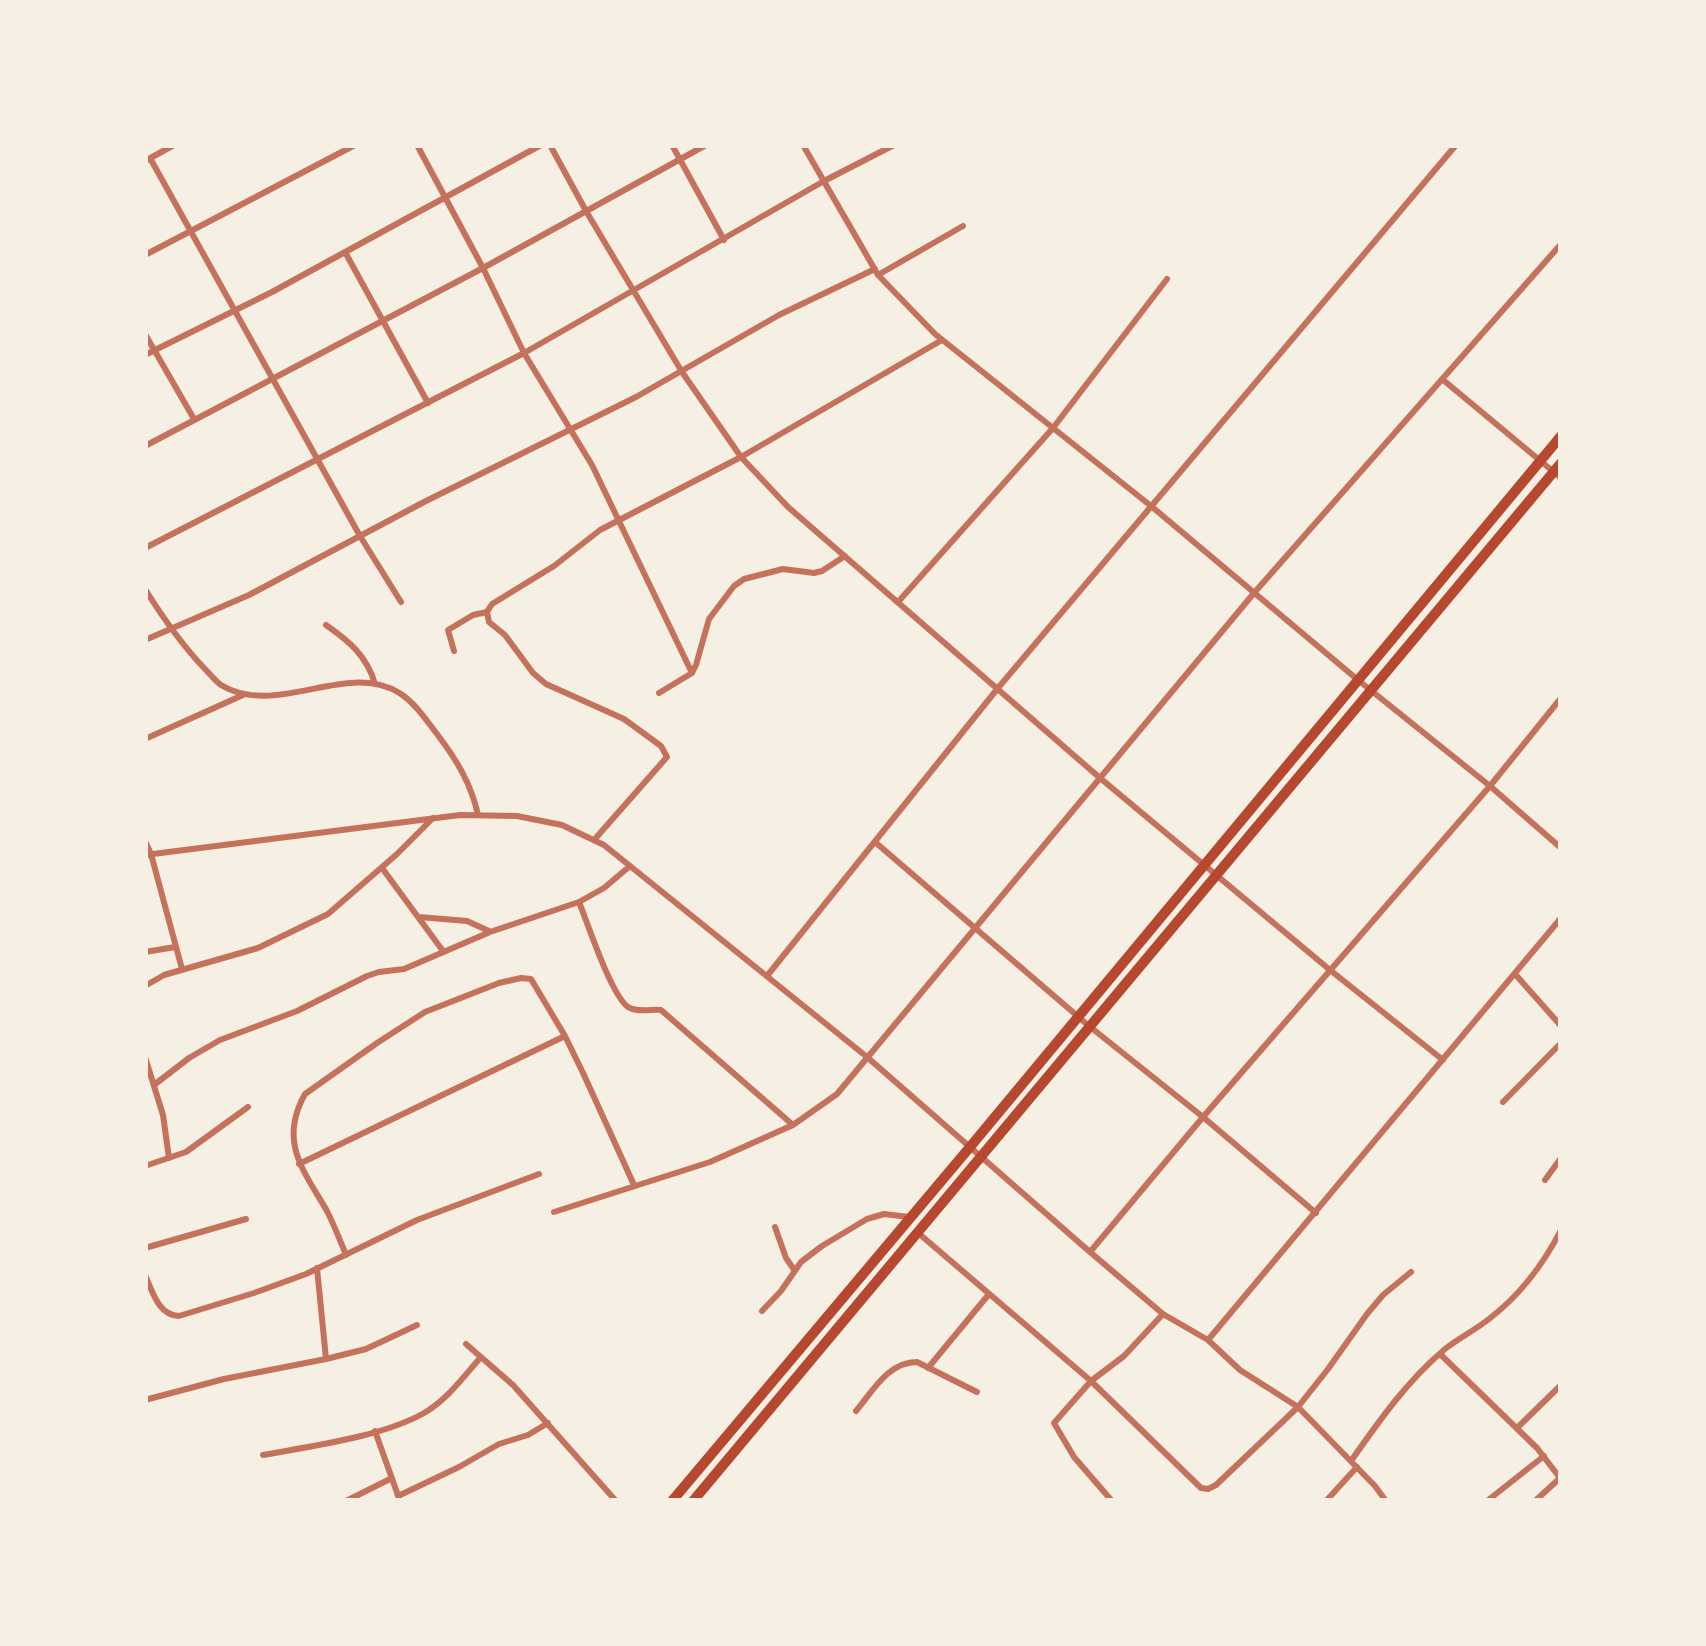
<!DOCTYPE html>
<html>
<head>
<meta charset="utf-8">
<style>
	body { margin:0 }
	#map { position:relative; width:1706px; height:1646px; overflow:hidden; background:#f6efe4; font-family:Ubuntu,sans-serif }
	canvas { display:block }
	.frame { position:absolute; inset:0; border:148px solid #f6efe4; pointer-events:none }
</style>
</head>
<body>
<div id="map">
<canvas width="1706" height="1646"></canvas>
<div class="frame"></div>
</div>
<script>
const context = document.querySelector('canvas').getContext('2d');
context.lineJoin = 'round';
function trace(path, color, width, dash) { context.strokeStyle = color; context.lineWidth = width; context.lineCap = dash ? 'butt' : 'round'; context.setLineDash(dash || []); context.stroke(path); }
const minor = new Path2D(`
	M417,145l66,123 41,85 68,112 100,208
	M550,145l36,66 96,161 59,85 47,50 312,271 230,192 113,90
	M672,145l52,95
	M803,145l75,130 57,59 216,172 207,174 132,106 71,62
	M150,158l210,378 41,66
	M145,161l29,-16
	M345,252l83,151
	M145,255l210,-110
	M878,275l85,-49
	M145,334l49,85
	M145,355l127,-63 269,-147
	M1442,379l119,99
	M145,446l338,-178 223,-123
	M145,548l379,-195 300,-172 70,-36
	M145,589c18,29 36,55 60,80 5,5 10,12 16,16 55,34 128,-26 180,9 15,10 25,26 36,40 19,25 34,49 41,81
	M898,602l155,-174 114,-149
	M487,612l2,10 16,13 28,38 13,11 78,35 37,27 6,11 -73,83
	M326,625c23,16 41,31 49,59
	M145,640l104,-45 175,-93 212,-105 143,-82 96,-46
	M454,651l-6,-21 25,-15 14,-3 5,-8 62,-38 46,-36 141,-73 201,-117
	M659,693l33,-20 4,-8 13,-46 25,-33 10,-7 39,-10 31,4 8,-2 23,-15
	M145,739l98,-44
	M145,841l6,13 31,115
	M875,842l214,184 114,91 113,96
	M145,855l315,-40 57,1 45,9 42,20 263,212 223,195 73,62 45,26 32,30 58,37 77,79 11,15
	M382,868l61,83
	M579,902c9,22 32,93 49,105 9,6 23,2 33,3l132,115
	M419,917l48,4 22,10
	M145,952l30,-5
	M1515,974l46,52
	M767,976l231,-288 458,-543
	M145,986l19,-11 94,-27 70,-34 69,-60 36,-36
	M145,1057l18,58 6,43
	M154,1085l35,-27 31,-18 77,-29 70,-35 12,-4 25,-3 86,-37 89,-30 25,-14 26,-22
	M1503,1102l58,-59
	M299,1164l266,-128
	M145,1166l41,-14 62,-45
	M1545,1180l16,-22
	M554,1212l156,-50 83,-37 44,-31 417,-501 307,-349
	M775,1227l11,31 9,13
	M917,1232l174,149 110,107 7,1 8,-4 82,-78 30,-38 39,-55 16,-19 28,-23
	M145,1248l101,-29
	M1090,1252l113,-135 287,-331 71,-88
	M346,1255c-6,-15 -12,-30 -19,-44 -23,-40 -49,-69 -22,-117l72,-51 48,-31 74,-29 22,-5 10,1 34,57 19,39 50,110
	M317,1268l9,91
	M145,1275c8,17 13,40 34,41l75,-23 52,-19 111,-54 122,-46
	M762,1311l19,-20 20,-29 21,-16 45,-27 17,-5 25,3
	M1208,1340l353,-422
	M466,1344l47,41 103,116
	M1440,1354l97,94 23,30
	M928,1368l61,-74
	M145,1400l79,-21 102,-20 40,-10 51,-24
	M856,1411c17,-20 32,-49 61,-49l60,30
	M1517,1428l44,-43
	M375,1431l25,70
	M263,1455c48,-9 119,-18 161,-42 23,-13 40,-37 57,-56
	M1351,1461c28,-40 56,-80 94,-112 14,-11 30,-19 44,-30 30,-23 55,-56 72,-89
	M398,1496l61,-29 40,-23 29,-9 20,-12
	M346,1501l46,-23
	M1112,1501l-38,-44 -20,-34 37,-42 33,-25 39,-42
	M1326,1501l31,-34
	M1487,1501l57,-45
	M1535,1501l25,-23`);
const primary = new Path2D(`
	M672,1501l298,-354 591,-711
	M693,1501l868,-1038`);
trace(minor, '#c5725c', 6);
trace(primary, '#b5482f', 10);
</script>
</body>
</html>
